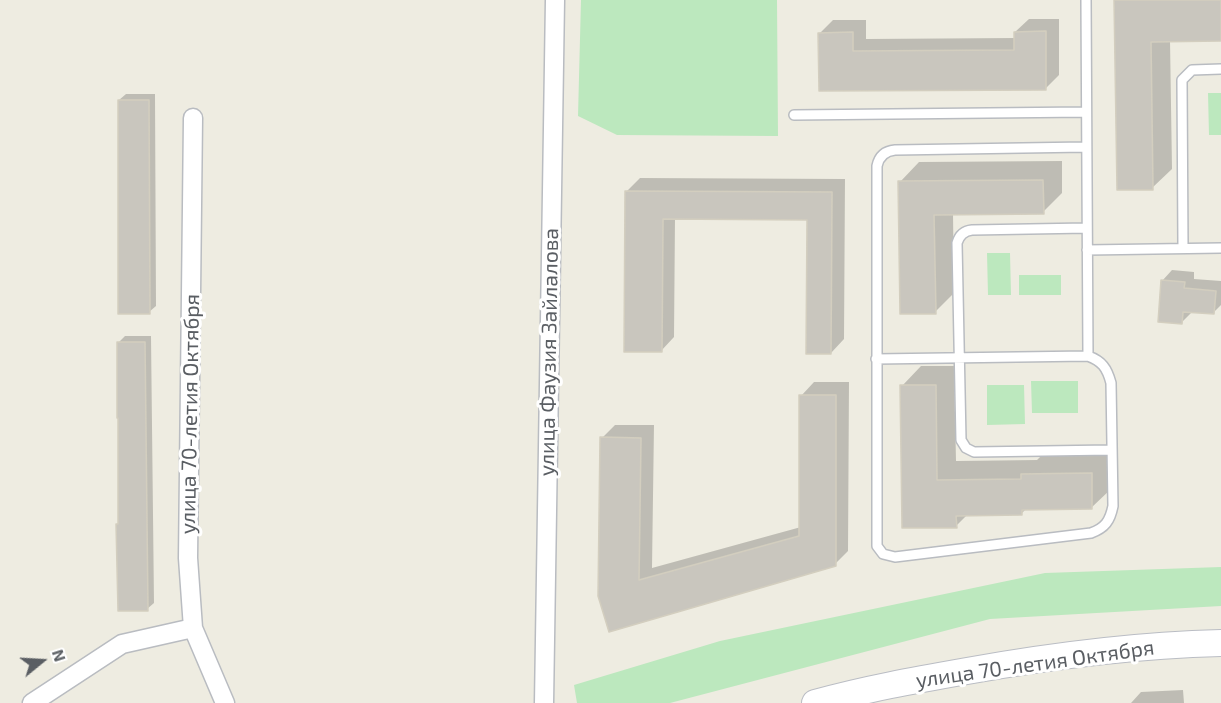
<!DOCTYPE html>
<html>
<head>
<meta charset="utf-8">
<style>
	body { margin:0 }
	#map { position:relative; width:1221px; height:703px; overflow:hidden; background:#eeece1; font-family:"Exo 2",sans-serif }
	canvas { display:block }
	.north { position:absolute; left:12px; top:631px; width:60px; height:60px; -webkit-text-stroke:4px #fff; paint-order:stroke; rotate:72deg; font-size:16px; font-weight:700; line-height:24px; text-align:center; color:#5a5e63 }
	.north::after { content:''; display:block; margin:auto; width:21px; height:27px; background:#5a5e63; clip-path:polygon(50% 0,100% 100%,50% 72%,0 100%) }
</style>
</head>
<body>
<div id="map">
<canvas width="1221" height="703"></canvas>
<div class="north">N</div>
</div>
<script>
const context = document.querySelector('canvas').getContext('2d');
context.lineJoin = 'round';
function paint(path, color) { context.fillStyle = color; context.fill(path, 'evenodd'); }
function trace(path, color, width, dash) { context.strokeStyle = color; context.lineWidth = width; context.lineCap = dash ? 'butt' : 'round'; context.setLineDash(dash || []); context.stroke(path); }
function drawText(font, color, halo, rows, align = 'center') {
  context.font = font + ' "Exo 2",sans-serif'; context.lineWidth = 6; context.setLineDash([]); context.textBaseline = 'middle'; context.strokeStyle = halo; context.fillStyle = color; for (const [text, x, y, turn = 0] of rows) {
    context.save(); context.translate(x, y); context.rotate((+turn || 0) * Math.PI / 180); context.textAlign = isNaN(turn) ? turn : align; if (halo) context.strokeText(text, 0, 0); context.fillText(text, 0, 0); context.restore();
  }
}
const green = new Path2D(`
	M581,0h196l1,136 -161,-1 -39,-19z
	M1208,93h13v42h-12z
	M987,253h23l1,42h-23z
	M1019,275h42v20h-42z
	M1031,381h47v32h-46z
	M987,385h37l1,39 -38,1z
	M1221,567v39l-231,13 -320,84h-93l-3,-18 146,-44 325,-68z`);
const shadow = new Path2D(`
	M1117,0h104v39l-51,1 2,129 -20,19z
	M1029,19h30v56l-13,13 -226,1v-56l13,-13h33v19l149,-1v-6z
	M126,94h29l1,212 -7,6 -30,-212z
	M1062,161v32l-19,19 -90,1 1,80 -19,19 -35,-130 19,-20z
	M640,178l205,1 -1,160 -13,14 -23,-134 -133,-1 -1,119 -13,14 -34,-160z
	M1172,270l22,2v7l27,2v24l-8,8 -21,-1 -11,11 -19,-42z
	M125,336h26l3,267 -7,6 -27,-87 -2,-179z
	M921,366h33l2,95 81,-1 5,-5 68,-1 1,35 -20,19 -65,1 -5,5h-53l-12,12 -52,1 -2,-141z
	M814,382h35l-1,169 -13,13 -225,66 -8,-192 13,-13h39l-2,143 149,-41v-131z
	M1183,690l1,13h-53l10,-11z`);
const building = new Path2D(`
	M1114,0h107v41l-70,1 2,148h-36z
	M1046,31v59l-227,1 -1,-58 35,-1v19l161,-1v-18z
	M118,100h31l1,214h-32z
	M1043,180l1,34 -110,1 2,99h-36l-2,-133z
	M625,191l207,1 -1,162h-25l1,-134 -144,-1 -1,133h-38z
	M1161,280l24,2 -1,6 32,3 -2,23 -31,-2 -1,12 -24,-2z
	M117,342h28l3,269h-30l-2,-87h2v-106h-1z
	M900,385h36l1,95 84,-1v-5l71,-1v36l-70,1v5l-66,1 1,12h-55z
	M799,395h37v171l-227,66 -11,-36 2,-159 41,1 -2,142 160,-44z`);
const service = new Path2D(`
	M1086,0l2,356
	M794,115l292,-3
	M1087,228l-115,2c-9,1 -13,6 -15,13l4,197 5,8 8,4 138,-2
	M1183,248l-1,-168 10,-10 29,-1
	M1087,250l134,-2
	M876,359l212,-3c14,5 19,12 23,27l2,123c-3,15 -8,22 -22,27l-196,24 -12,-3 -6,-8v-380c2,-10 8,-15 18,-16l191,-3`);
const minor = new Path2D(`
	M193,118l-5,440 5,70 32,75
	M32,703l90,-59 71,-16
	M544,703l11,-703`);
const secondary = new Path2D(`
	M815,703c50,-14 101,-23 152,-32 84,-15 168,-26 254,-28`);
const streetNames = [
	["улица Фаузия Зайлалова",549,352,-89],
	["улица 70-летия Октября",190,414,-89],
	["улица 70-летия Октября",1035,664,-8]
];
paint(green, '#bce8be');
paint(shadow, '#0003');
paint(building, '#c9c6be');
trace(building, '#d3cebf', 1.5);
trace(service, '#b9bcc1', 12);
trace(minor, '#b9bcc1', 21);
trace(secondary, '#babdc4', 28);
trace(service, '#fff', 9);
trace(minor, '#fff', 18);
trace(secondary, '#fff', 26);
drawText('21px', '#5a5e63', '#fff', streetNames);
</script>
</body>
</html>
